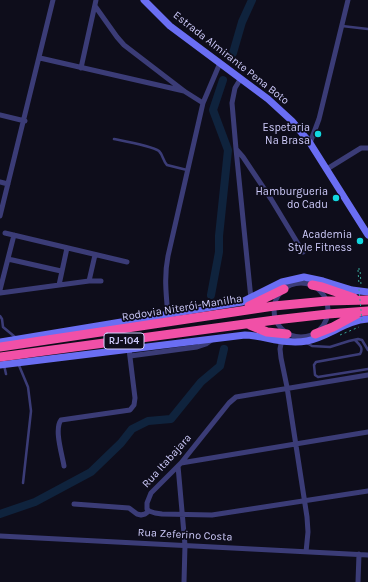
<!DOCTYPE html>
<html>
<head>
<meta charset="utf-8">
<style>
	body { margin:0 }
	canvas { display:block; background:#0e0d1b }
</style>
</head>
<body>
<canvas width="368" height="582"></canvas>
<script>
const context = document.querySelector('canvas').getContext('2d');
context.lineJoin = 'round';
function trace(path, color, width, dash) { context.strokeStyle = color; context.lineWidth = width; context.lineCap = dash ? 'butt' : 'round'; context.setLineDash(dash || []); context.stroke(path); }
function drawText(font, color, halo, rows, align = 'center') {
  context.font = font + ' Karla,sans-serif'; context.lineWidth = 3.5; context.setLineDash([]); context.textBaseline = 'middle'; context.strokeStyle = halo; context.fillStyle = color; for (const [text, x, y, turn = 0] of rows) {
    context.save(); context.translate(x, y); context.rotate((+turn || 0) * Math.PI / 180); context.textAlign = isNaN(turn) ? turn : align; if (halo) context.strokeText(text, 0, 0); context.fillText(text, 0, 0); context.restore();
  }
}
const river = new Path2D(`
	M233,53l9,-31 10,-22
	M211,295l8,-43v-16l9,-86 -15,-40 10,-30
	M0,514l35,-12 56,-30 30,-29 11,-14 16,-8 23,-2 30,-37 19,-16 4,-17`);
const path = new Path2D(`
	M358,269h2l1,16
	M358,270l1,15
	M340,335l19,-8`);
const lane = new Path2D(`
	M342,26l26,3
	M114,139c10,2 38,7 45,12 4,4 4,10 8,14l20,5
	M0,316l2,3 1,8 12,10
	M355,340c4,4 9,8 5,14l-44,8 -2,3 1,10 3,2 50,-8
	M307,343l5,3 18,1 19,-6 9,-2 4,1 6,10
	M18,363l10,24 3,24 -8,72
	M4,365l2,9`);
const street = new Path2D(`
	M95,6l22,31 7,8 60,46 19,12
	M40,58l144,33
	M81,68l15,-68
	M241,78l-6,10 -3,15 4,46 7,8 28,42 32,53
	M0,115l25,6
	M310,143l9,-24 29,-119
	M236,149l15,150
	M327,169l34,-21h7
	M0,182l8,2
	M0,216l53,-216
	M5,233l122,29
	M8,259l53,12
	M89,281l6,-26
	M274 310a27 27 0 1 1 54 0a27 27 0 1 1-54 0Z
	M59,285l8,-37
	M0,290l14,-55
	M0,293l89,-12h12
	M168,315c-2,-21 -4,-39 0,-59l35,-153 17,-40
	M282,339l-2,10 1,9 6,29 20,130 1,15 -2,20
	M130,356l67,-9 9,-3 7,-5
	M368,375l-132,22 -7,6 -48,60 -30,30 -4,10v6l2,2 6,2 7,1 50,1 156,-24
	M181,463l187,-31
	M64,466c-2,-12 -10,-37 -3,-46l69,-10 4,-5 1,-7 -6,-49
	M178,466l7,79 -1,37
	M74,504l55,4 8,6 4,1 4,-1 4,-3
	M0,536l368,19
	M358,582l1,-28`);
const secondary = new Path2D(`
	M144,0l26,26 98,73 24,22 18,22 58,92
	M0,342l242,-40 40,-20 22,-5 19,4 29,9 16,2
	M0,365l245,-30c21,1 40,10 62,6 21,-4 40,-21 61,-22`);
const highway = new Path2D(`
	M312,285l10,2 32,11
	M249,306l35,-17
	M250,325l17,7 20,2
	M315,334l18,-7 24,-13
	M0,347l274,-41 53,-5 41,-1
	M0,357l275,-37 53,-6 40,-3`);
const pathBridge = new Path2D(`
	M359,289l3,32`);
const markers = [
	[318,134,4,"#12d8e0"],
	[336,198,4,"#12d8e0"],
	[360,241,4,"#12d8e0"]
];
const shields = [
	[124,341,40]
];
const shieldNames = [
	["RJ-104",124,341]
];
const streetNames = [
	["Estrada Almirante Pena Boto",231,58,38],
	["Rodovia Niterói-Manilha",182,308,-9],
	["Rua Itabajara",167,461,-48],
	["Rua Zeferino Costa",185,535,3]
];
const poiNames = [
	["Espetaria",310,128],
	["Na Brasa",310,141],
	["Hamburgueria",328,192],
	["do Cadu",328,205],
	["Academia",352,235],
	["Style Fitness",352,248]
];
trace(river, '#0f233d', 8);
trace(path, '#36a497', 1, [2, 3]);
trace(lane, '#3b3c77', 2.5);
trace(street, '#3b3c77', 5);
trace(secondary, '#6a6ef3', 7);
trace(highway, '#f150a7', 9);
trace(pathBridge, '#36a497', 1, [2, 3]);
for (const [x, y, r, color] of markers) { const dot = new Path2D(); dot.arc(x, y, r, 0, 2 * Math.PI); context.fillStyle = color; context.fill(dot); trace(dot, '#0e0d1b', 1.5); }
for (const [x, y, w] of shields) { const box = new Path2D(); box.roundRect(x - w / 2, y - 8, w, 16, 3); context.fillStyle = '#0e0d1b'; context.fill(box); trace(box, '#cecbfb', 1); }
drawText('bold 10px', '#cecbfb', null, shieldNames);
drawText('11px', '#cecbfb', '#0e0d1b', streetNames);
drawText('11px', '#cecbfb', '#0e0d1b', poiNames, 'right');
</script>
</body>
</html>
